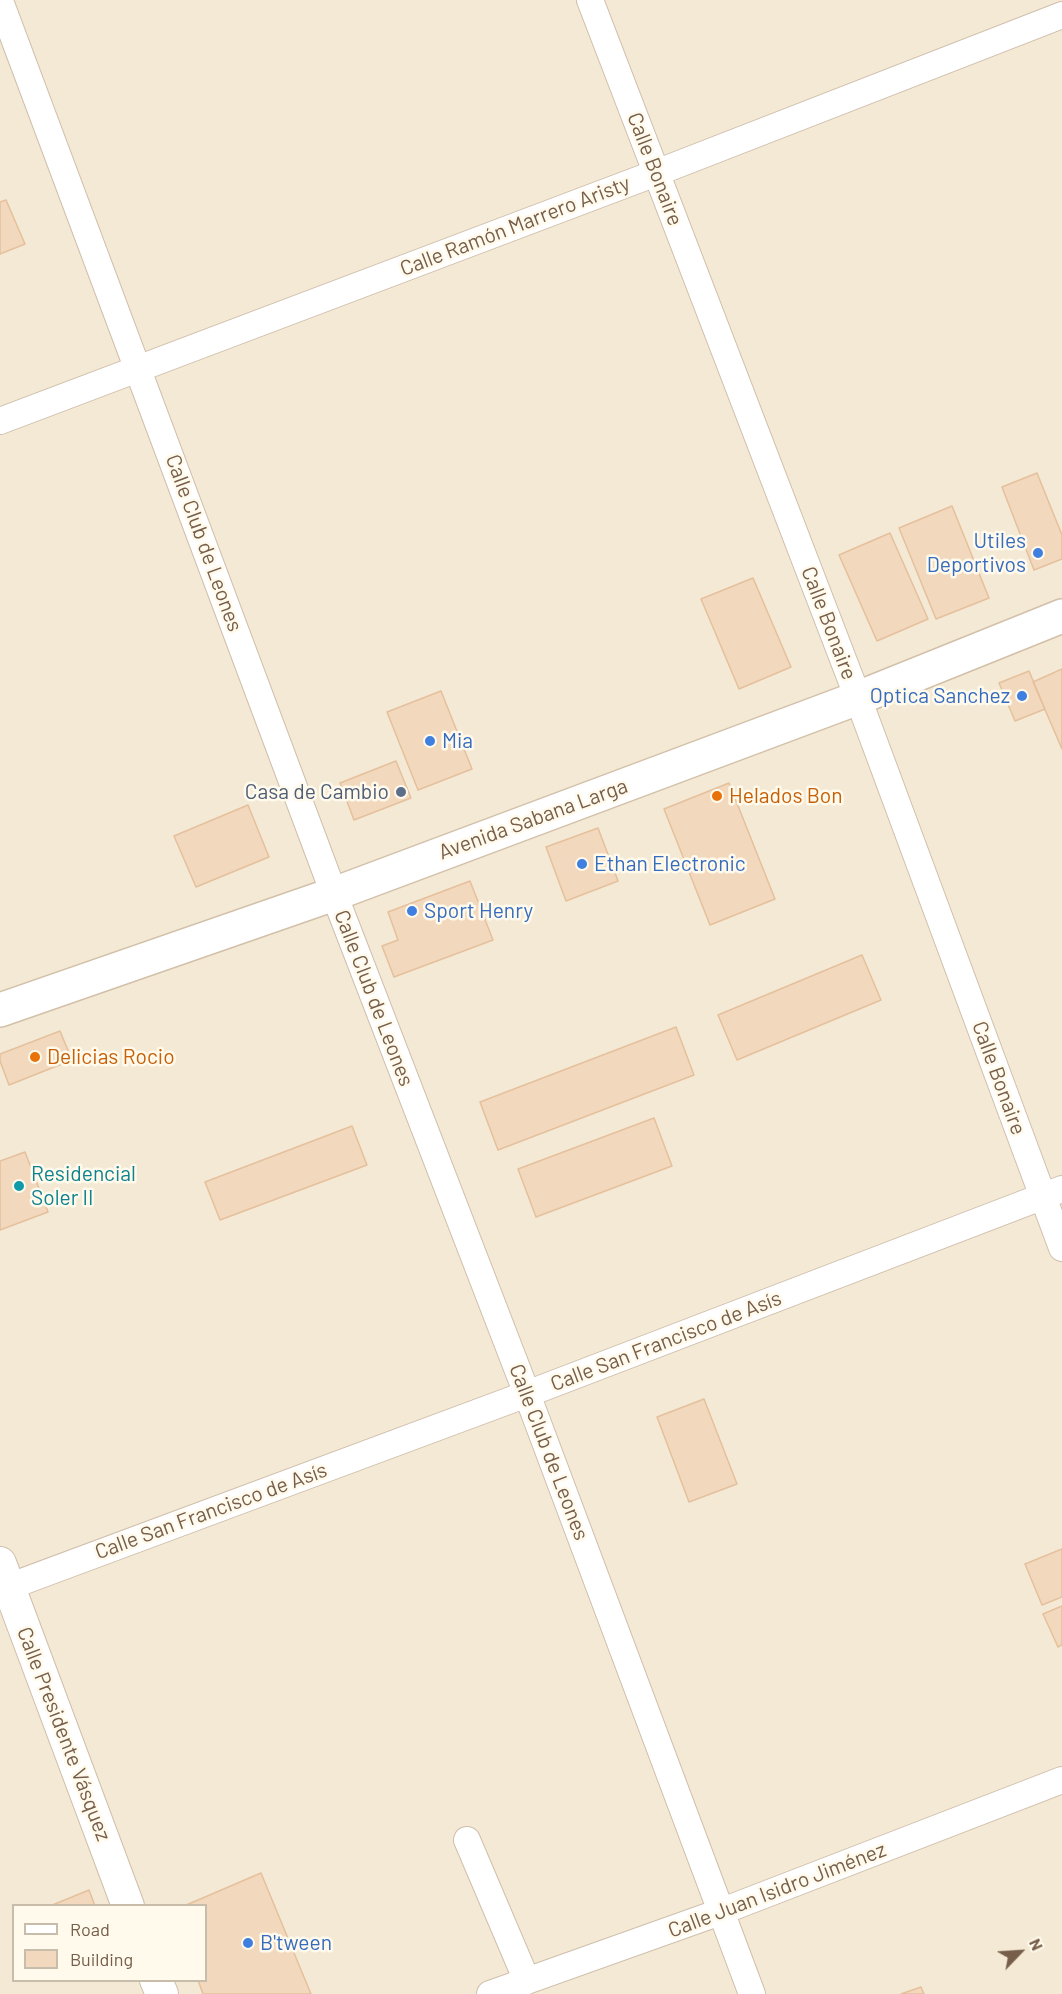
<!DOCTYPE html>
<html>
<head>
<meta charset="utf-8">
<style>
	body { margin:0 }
	#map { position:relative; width:1062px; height:1994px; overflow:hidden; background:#fdf6e6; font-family:Barlow,sans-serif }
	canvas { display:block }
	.legend { position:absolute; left:12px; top:1904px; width:195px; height:78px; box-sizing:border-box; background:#fffaec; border:2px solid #c8bcab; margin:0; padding:8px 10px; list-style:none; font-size:18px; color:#765e4a }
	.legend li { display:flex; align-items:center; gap:12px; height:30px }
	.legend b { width:30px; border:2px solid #c8bcab }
	.north { position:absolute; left:990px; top:1922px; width:60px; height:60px; -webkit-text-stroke:4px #fffaec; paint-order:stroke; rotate:65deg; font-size:16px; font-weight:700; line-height:24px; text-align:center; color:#765e4a }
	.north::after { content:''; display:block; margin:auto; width:21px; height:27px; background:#765e4a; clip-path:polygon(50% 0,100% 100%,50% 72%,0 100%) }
</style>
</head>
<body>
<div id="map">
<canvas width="1062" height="1994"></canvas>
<ul class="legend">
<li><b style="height:8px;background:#fff"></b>Road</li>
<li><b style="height:16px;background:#f2d8bd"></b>Building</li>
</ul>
<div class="north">N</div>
</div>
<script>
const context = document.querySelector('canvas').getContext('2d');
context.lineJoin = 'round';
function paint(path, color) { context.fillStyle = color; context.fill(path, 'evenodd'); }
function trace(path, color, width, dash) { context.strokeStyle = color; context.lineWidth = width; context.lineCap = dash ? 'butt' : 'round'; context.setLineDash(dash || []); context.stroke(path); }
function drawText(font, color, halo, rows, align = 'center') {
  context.font = font + ' Barlow,sans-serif'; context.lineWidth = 5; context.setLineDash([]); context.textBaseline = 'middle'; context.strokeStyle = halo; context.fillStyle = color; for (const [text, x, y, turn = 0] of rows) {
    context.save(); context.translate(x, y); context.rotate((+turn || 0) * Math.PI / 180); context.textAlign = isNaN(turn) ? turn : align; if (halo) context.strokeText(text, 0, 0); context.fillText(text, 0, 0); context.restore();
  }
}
const residential = new Path2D(`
	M0,0h1062v1994h-1062zM14,1906h192v74h-192z`);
const building = new Path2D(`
	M6,200l19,44 -25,10v-52z
	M1037,473l25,62v24l-28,11 -32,-83z
	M952,506l37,92 -53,21 -37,-91z
	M890,533l38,86 -51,22 -38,-86z
	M753,578l38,89 -52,22 -38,-90z
	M1062,669v80l-29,-67z
	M1029,671l16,38 -30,12 -16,-38z
	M441,691l31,78 -54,21 -31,-78z
	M396,761l15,37 -57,22 -14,-37z
	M729,783l46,116 -65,26 -46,-116z
	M248,805l21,52 -73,30 -22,-51z
	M598,828l20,53 -52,20 -20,-54z
	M470,881l23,59 -99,37 -12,-31 16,-6 -10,-28z
	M862,955l19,45 -144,60 -19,-45z
	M676,1027l18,48 -196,75 -18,-48z
	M60,1031l12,29 -63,25 -9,-24v-7z
	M654,1118l18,48 -136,51 -18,-48z
	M352,1126l15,39 -147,55 -15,-38z
	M25,1152l23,60 -48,18v-69z
	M704,1399l33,85 -48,18 -32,-85z
	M1062,1549v48l-20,8 -17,-41z
	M1062,1606v39l-4,2 -15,-33z
	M261,1873l50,121h-108l-5,-14h8v-74h-22z
	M89,1890l6,16h-45z
	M921,1987l3,7h-23z`);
const minor = new Path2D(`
	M590,0l268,698 204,550
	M0,1l334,893 193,500 225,600
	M0,421l656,-248 406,-158
	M0,1590l527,-196 535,-205
	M467,1840l60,141
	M490,1994l230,-82 342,-132`);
const tertiary = new Path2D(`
	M0,1563l128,343
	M156,1980l6,14`);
const secondary = new Path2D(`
	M0,1010l334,-116 524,-196 204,-82`);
const markers = [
	[1038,553,6,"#3f7fe0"],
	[1022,696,6,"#3f7fe0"],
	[430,741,6,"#3f7fe0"],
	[401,792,6,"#5c6f8a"],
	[717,796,6,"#e8710a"],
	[582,864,6,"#3f7fe0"],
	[412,911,6,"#3f7fe0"],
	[35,1057,6,"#e8710a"],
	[19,1186,6,"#0f9aa8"],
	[248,1943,6,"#3f7fe0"]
];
const streetNames = [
	["Calle Bonaire",655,169,69],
	["Calle Ramón Marrero Aristy",515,226,-21],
	["Calle Club de Leones",204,543,70],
	["Calle Bonaire",829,623,69],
	["Avenida Sabana Larga",533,819,-20],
	["Calle Club de Leones",374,998,69],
	["Calle Bonaire",999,1078,70],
	["Calle San Francisco de Asís",666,1341,-21],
	["Calle Club de Leones",549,1452,69],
	["Calle San Francisco de Asís",211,1511,-20],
	["Calle Presidente Vásquez",64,1734,69],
	["Calle Juan Isidro Jiménez",777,1890,-21]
];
const shopNames = [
	["Utiles",1026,541,"right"],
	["Deportivos",1026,565,"right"],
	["Optica Sanchez",1010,696,"right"],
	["Mia",442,741],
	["Ethan Electronic",594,864],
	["Sport Henry",424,911],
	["B'tween",260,1943]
];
const serviceNames = [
	["Casa de Cambio",389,792]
];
const foodNames = [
	["Helados Bon",729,796],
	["Delicias Rocio",47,1057]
];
const cultureNames = [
	["Residencial",31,1174],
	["Soler II",31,1198]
];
paint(residential, '#f4e9d4');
paint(building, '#f2d8bd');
trace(building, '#e5c09d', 1.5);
trace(minor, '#cfbfac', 28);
trace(tertiary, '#cfbfac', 34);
trace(secondary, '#d2c0a9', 36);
trace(minor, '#fff', 26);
trace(tertiary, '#fff', 32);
trace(secondary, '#fff', 33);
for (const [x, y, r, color] of markers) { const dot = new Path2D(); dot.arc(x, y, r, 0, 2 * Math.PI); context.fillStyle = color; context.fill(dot); trace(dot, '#fffaec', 2); }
drawText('21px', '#765e4a', '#fffaec', streetNames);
drawText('21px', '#366cbe', '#fffaec', shopNames, 'left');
drawText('21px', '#4e5e75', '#fffaec', serviceNames, 'right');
drawText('21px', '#c56008', '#fffaec', foodNames, 'left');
drawText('21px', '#0d838f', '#fffaec', cultureNames, 'left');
</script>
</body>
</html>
